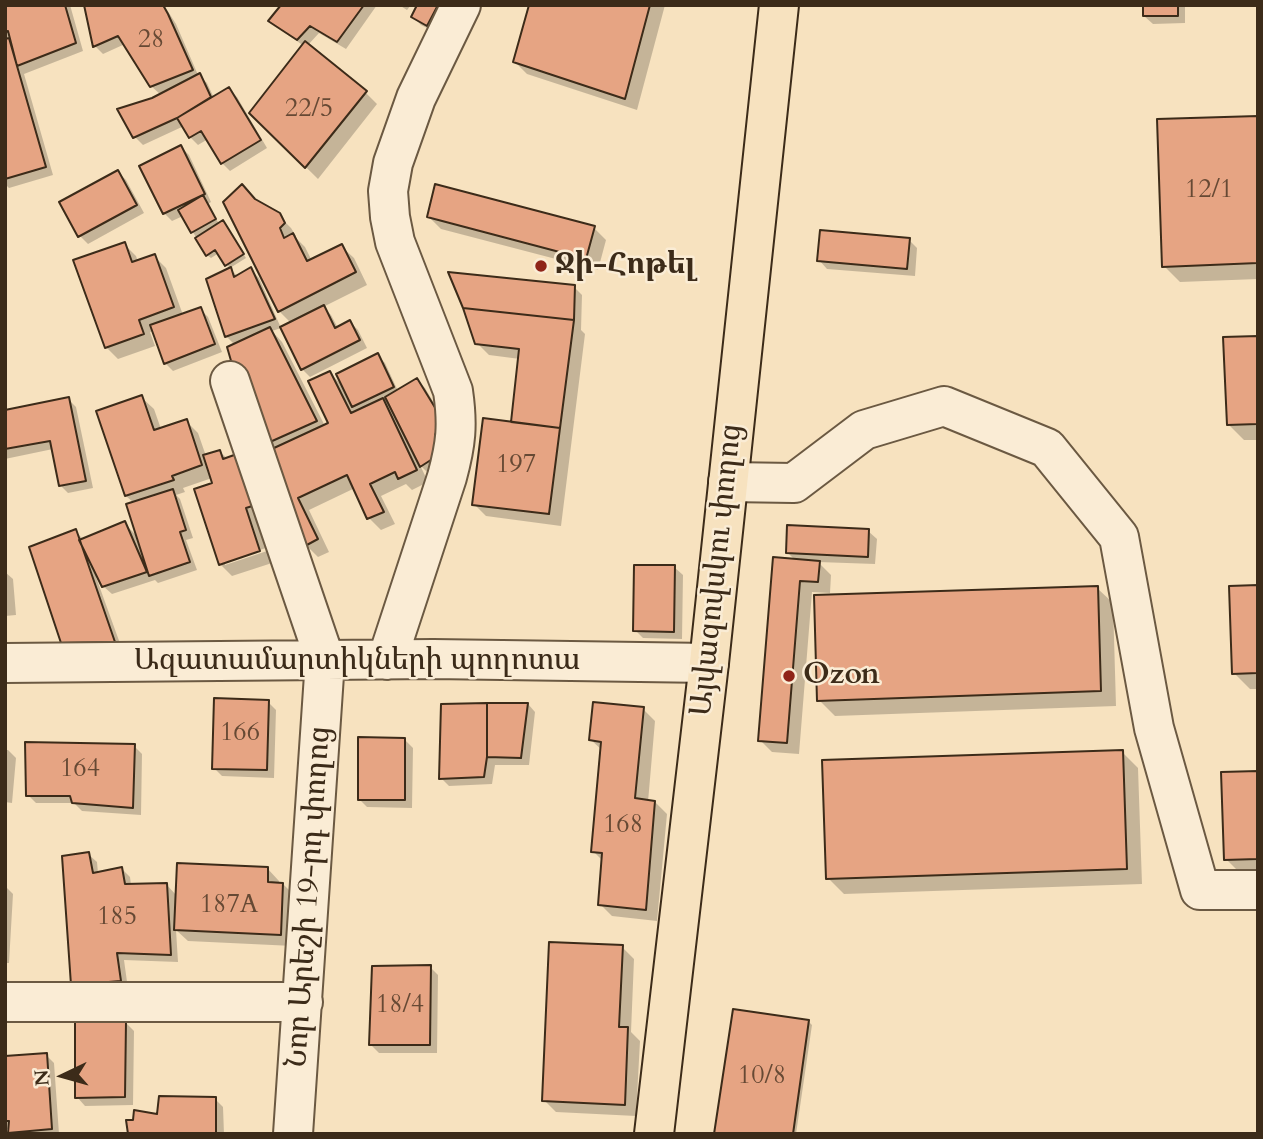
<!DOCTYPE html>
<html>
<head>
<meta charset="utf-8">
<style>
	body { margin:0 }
	#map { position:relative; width:1263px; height:1139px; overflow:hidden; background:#f7e2bf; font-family:Cardo,serif }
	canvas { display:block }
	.frame { position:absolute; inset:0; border:7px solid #3c2b19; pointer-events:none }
	.north { position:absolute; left:28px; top:1041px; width:70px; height:70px; -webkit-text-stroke:5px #faecd5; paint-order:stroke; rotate:265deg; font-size:19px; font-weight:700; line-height:28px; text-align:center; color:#3c2b19 }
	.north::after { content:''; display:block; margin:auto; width:24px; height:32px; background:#3c2b19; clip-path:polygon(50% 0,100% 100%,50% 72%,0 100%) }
</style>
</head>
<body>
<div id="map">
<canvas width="1263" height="1139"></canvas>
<div class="frame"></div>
<div class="north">N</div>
</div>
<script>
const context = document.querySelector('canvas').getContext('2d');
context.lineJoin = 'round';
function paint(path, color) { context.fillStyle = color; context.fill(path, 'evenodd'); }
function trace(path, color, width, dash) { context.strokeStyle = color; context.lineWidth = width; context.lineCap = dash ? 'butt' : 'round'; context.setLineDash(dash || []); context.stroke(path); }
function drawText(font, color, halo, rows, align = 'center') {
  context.font = font + ' Cardo,"Noto Serif Armenian",serif'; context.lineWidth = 5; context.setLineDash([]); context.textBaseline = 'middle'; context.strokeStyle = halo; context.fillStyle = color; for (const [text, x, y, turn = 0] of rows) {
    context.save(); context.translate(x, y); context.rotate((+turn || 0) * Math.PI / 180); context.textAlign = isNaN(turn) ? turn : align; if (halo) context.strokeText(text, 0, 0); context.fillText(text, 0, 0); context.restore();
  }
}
const shadow = new Path2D(`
	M5,5h65l13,46 -59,23 29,101 -44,13 -4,-4z
	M86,5h78l12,19 22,51 9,8 7,15 15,-9 8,8 30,51 -37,23 -8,-8 -14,-24 -10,6 -8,-8 -6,-11 -41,19 -8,-8 26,-42 -10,-9 -26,-42 -22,10 -8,-8z
	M283,5h94l-31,44 -27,-16 -11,12 57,47 12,12 -59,75 -67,-66 53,-67 -26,-18 -7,-7z
	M399,5h12l-4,5z
	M418,5h32l-15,27 -14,-7 -8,-8z
	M531,5h134l-28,105 -110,-36 -12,-12z
	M1144,5h41v18l-32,1 -9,-8z
	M1258,118v161l-78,3 -16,-16z
	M181,147l8,8 22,47 -3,2 11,20 7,2 20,32 -16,10 8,9 13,-7 8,8 22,50 -9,3 10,11 43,84 5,-3v-50l13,13 34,-31 8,8 13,28 19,-11 8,8 24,40 -20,46 -9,-9 8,17 -16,8 -6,-6 -25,12 14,28 -14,6 -12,-12 -14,-30 -46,22 20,42 -11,5 -12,-12 -71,-200 -9,-9 5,-67 -4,-4 -8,-12 -8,5 -4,-3 -24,-39 -11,5 -8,-8z
	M118,172l8,8 18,33 -56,31 -8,-8z
	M257,202l21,13 13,13 5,8 -1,1 10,10 7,14 29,-15 13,12 13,27 -44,22 8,8 7,13 12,-6 8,8 9,18 -57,29 -8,-8 -11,-46 -12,-12z
	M429,217l165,11 12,12 -8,30 -157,-41z
	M909,240l8,8 -2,28 -88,-7 -8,-9z
	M124,244l12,12 2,6 16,-6 12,12 17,47 17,-6 8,8 14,35 -49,19 -8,-8 -12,-32 -3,1 5,14 -37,13 -12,-12z
	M574,287l8,8 -1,35 4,4 -24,192 -75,-10 -12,-12 39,-80 7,-65 -31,-4 -12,-12z
	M1258,338v102h-14l-16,-16z
	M141,397l13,12 7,20 25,-8 12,12 8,23 14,-4 8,7 20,-7 9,69 9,27 -41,13v4l42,-14 5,12 -40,13 -12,-12 -6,-80 -2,-6 -29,10 2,4 -9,3 4,4 13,39 -7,2 11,30 -39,13 -3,-3 -43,14 -9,-8 -5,-10 -2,1 26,72 -51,2 -8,-9 12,-111 9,9 40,-17 13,13 -3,-33 -8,-7z
	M68,399l8,8 17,81 -25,5 -8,-8 -7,-36 -48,10v-47z
	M868,531l9,8 -2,25 -57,-2 13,13 -1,18 -18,-1 -13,162 -27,-2 -12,-12 36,-179 -9,-9z
	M674,567l9,8 -1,64 -39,-1 -8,-8z
	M5,572l8,7 3,36 -11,1z
	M1258,587v102h-8l-16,-16z
	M1097,588l16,15 3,103 -281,10 -16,-16z
	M268,702l8,8 -2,68 -52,-2 -8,-8z
	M528,704l7,8 -6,53h-34l-3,19 -43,2 -8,-8z
	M643,709l12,12 -7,81h7l12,12 -10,107 -45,-5 -12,-12 3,-43 -10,-10 9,-101 -11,-10z
	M404,739l9,9 -1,60 -45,-1 -8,-8z
	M134,746l8,8 -1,61 -59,-4 -8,-8h-38l-8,-8z
	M5,750h3l8,8 -4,45 -7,-1z
	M1122,752l16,16 4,116 -298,10 -16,-16z
	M1258,773v102h-16l-16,-16z
	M88,854l9,8 1,11 24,-4 8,8 1,8 35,-1 11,12 90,-28 12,13v3h4l12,12 -2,50 -105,-5 -12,-11 2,32 -54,-2 4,29 -48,3z
	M5,886l8,8 -4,69h-4z
	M622,947l12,12 -3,73 9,9 -4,75 -80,-4 -12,-12z
	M430,967l8,8 -1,78h-58l-8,-8z
	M809,1022l3,3 -16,109h-80z
	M126,1023l8,8 -1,74 -48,1 -8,-9z
	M46,1055l8,8 5,71h-48l-1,-5h-5v-71z
	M215,1099l8,8 1,27h-94z`);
const building = new Path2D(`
	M5,5h60l11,38 -59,23 -9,-35 -3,1z
	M84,5h79l5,9 25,56 -43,17 -32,-51 -25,11z
	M281,5h83l-27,37 -27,-16 -13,14 -29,-19z
	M417,5h21l-11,21 -16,-9z
	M529,5h121l-25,94 -112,-37z
	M1143,5h35v11h-35z
	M9,38l37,129 -41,12v-140z
	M305,41l62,50 -62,77 -56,-55z
	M200,73l11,24 -34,21 -44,20 -16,-29 35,-11z
	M229,87l32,53 -40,24 -20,-33 -12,7 -12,-20z
	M1258,116v147l-96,4 -5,-148z
	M181,145l24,49 -42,20 -24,-48z
	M118,170l19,35 -59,32 -19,-35z
	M242,184l13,15 25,14 5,10 -5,5 4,10 9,-5 14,28 35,-17 14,28 -78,40 -55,-110z
	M435,184l160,42 -9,33 -159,-42z
	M203,195l13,24 -25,14 -13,-23z
	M223,220l21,34 -19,12 -10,-16 -9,6 -11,-18z
	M820,230l90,8 -3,31 -90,-8z
	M125,242l7,20 23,-8 19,53 -35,13 5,14 -39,14 -32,-88z
	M231,267l3,10 17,-10 24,52 -50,18 -19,-58z
	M448,272l127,13 -1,35 -111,-12z
	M324,305l11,23 15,-8 10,20 -59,30 -21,-43z
	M201,307l14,37 -51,20 -14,-39z
	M463,308l111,12 -14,108 -49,-6 8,-73 -44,-5z
	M270,327l47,94 -56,25 -20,-51 -14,-48z
	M1258,336v88l-31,1 -4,-88z
	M378,353l16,34 -42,20 -16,-33z
	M330,371l21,42 32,-15 34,72 -19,9 -3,-7 -25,12 14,28 -17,7 -20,-44 -49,23 20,41 -13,7 -44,-92 67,-31 -20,-42z
	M417,378l25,41 -7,16 2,21 -17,11 -35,-70z
	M142,395l12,35 33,-11 15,46 -30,11 2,4 -49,16 -29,-85z
	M69,397l17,84 -27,5 -9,-45 -45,8v-39z
	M483,418l77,10 -11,86 -77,-9z
	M220,450l3,9 25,-9 17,52 -19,6 14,43 -41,14 -25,-76 18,-6 -9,-28z
	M173,489l13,41 -6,2 10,30 -41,14 -23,-72z
	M125,521l22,51 -45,15 -23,-47z
	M787,525l82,4 -1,28 -82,-4z
	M76,529l39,113 -54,1 -32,-96z
	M773,557l47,4 -2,21 -18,-1 -13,162 -29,-2z
	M634,565h41l-1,67 -41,-1z
	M1258,585v88l-26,1 -3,-88z
	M1098,586l3,105 -284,10 -3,-106z
	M214,698l55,2 -2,70 -55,-1z
	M593,702l51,5 -9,91 20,3 -9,109 -48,-5 4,-52 -11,-1 10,-110 -12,-2z
	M487,703h41l-7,55 -34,-1z
	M487,703v54l-3,20 -45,2 2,-75z
	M358,737l47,1v62h-47z
	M25,742l110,2 -2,64 -61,-5 -2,-7h-44z
	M1123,750l4,119 -301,10 -4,-119z
	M1258,771v88l-34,1 -3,-88z
	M89,852l4,21 29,-6 3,17 42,-1 4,72 -54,-2 4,28 -50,4 -9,-129z
	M177,863l91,4v15l15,1 -2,52 -107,-5z
	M549,942l74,3 -4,82h9l-3,78 -83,-4z
	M431,965l-1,80h-61l3,-79z
	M733,1009l76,11 -16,114h-79z
	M75,1019l51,2 -1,76 -50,1z
	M47,1053l5,76 -44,4 1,-12h-4v-65z
	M159,1096l57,1v37h-88l-2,-14h7l1,-10 23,4z`);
const minor = new Path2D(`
	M230,381l95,279 -32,474
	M728,482l66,1 70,-53 80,-24 103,42 72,89 35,191 46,162h58
	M387,660l60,-183c9,-33 11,-52 6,-86l-58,-149 -5,-25 -2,-26 5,-28 23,-65 45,-93
	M5,663l428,-4 276,4
	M5,1002h298`);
const major = new Path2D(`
	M654,1134l55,-471 70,-658`);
const markers = [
	[541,266,7,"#8f2418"],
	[789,676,7,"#8f2418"]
];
const numberNames = [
	["28",151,41],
	["22/5",309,110],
	["12/1",1209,191],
	["197",516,466],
	["166",240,734],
	["164",80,770],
	["168",623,826],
	["187A",229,906],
	["185",117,918],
	["18/4",400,1006],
	["10/8",762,1077]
];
const poiNames = [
	["Ջի-Հոթել",555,266],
	["Ozon",803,676]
];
const streetNames = [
	["Այվազովսկու փողոց",718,570,-84],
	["Ազատամարտիկների պողոտա",357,662],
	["Նոր Արեշի 19-րդ փողոց",310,897,-86]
];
paint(shadow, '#0003');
paint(building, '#e6a483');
trace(building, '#3c2b19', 2);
trace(minor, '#6b5942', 42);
trace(major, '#3c2b19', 42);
trace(minor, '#faecd5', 38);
trace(major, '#f7e2bf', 38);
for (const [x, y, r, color] of markers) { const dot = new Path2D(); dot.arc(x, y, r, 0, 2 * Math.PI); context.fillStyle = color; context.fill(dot); trace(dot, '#faecd5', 2.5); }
drawText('26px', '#664934', null, numberNames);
drawText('bold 30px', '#3c2b19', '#faecd5', poiNames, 'left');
drawText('30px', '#3c2b19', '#faecd5', streetNames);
</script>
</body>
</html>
